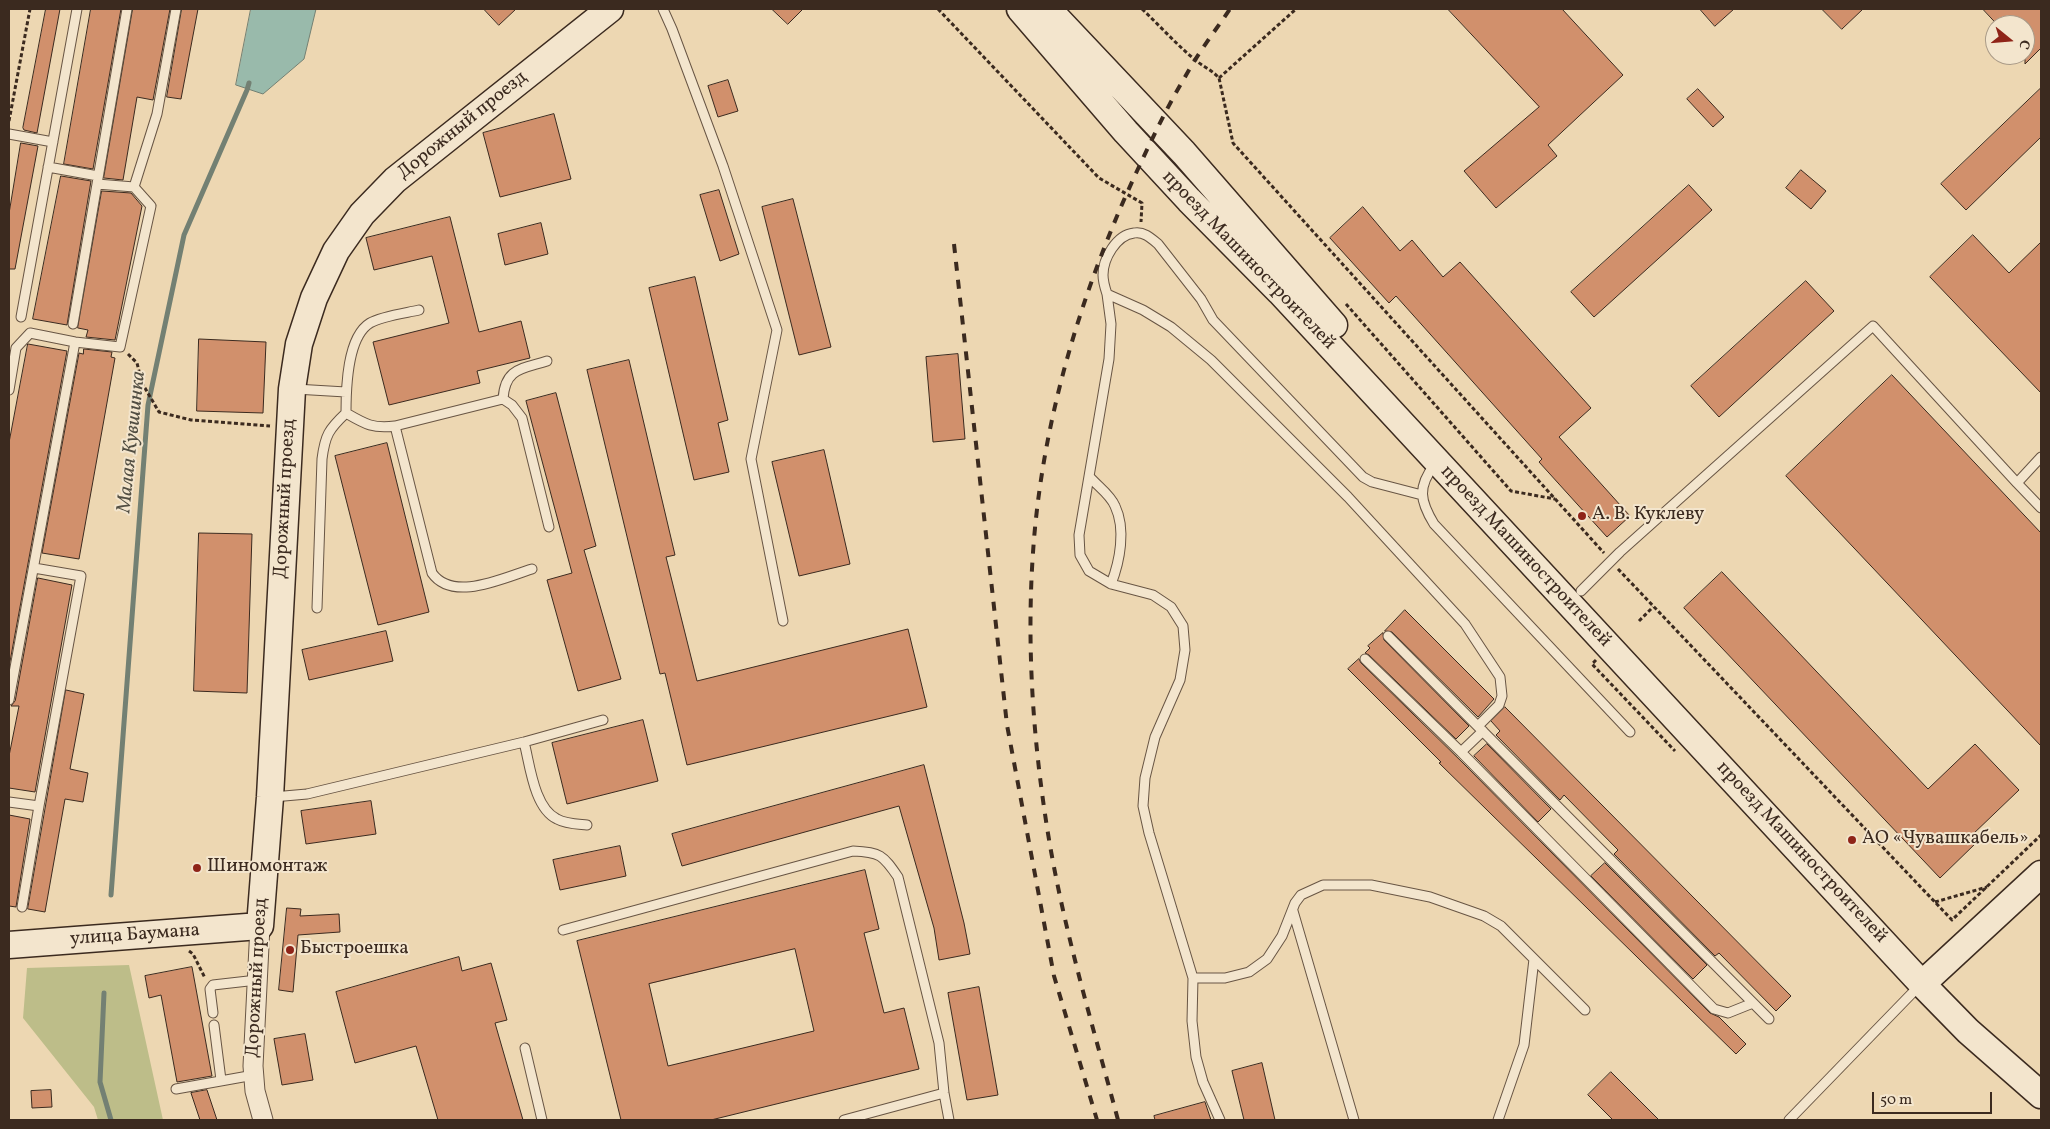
<!DOCTYPE html>
<html>
<head>
<meta charset="utf-8">
<style>
	body { margin:0 }
	#map { position:relative; width:2050px; height:1129px; overflow:hidden; background:#edd7b2; font-family:Vollkorn,serif }
	canvas { display:block }
	.frame { position:absolute; inset:0; border:10px solid #3b2a1f; pointer-events:none }
	.north { position:absolute; left:1985px; top:15px; width:50px; height:50px; box-sizing:border-box; background:#f3e5cd; border:1px solid #a99a87; border-radius:50%; rotate:107deg; font-size:14px; font-weight:700; line-height:20px; text-align:center; color:#3b2a1f }
	.north::after { content:''; display:block; margin:auto; width:18px; height:22px; background:#8f2418; clip-path:polygon(50% 0,100% 100%,50% 72%,0 100%) }
	.scale { position:absolute; left:1872px; top:1092px; width:120px; height:22px; box-sizing:border-box; border:2px solid #3b2a1f; border-top:0; padding-left:6px; font-size:15px; line-height:18px; white-space:nowrap; color:#3b2a1f; -webkit-text-stroke:4px #f3e5cd; paint-order:stroke }
</style>
</head>
<body>
<div id="map">
<canvas width="2050" height="1129"></canvas>
<div class="frame"></div>
<div class="north">С</div>
<div class="scale">50 m</div>
</div>
<script>
const context = document.querySelector('canvas').getContext('2d');
context.lineJoin = 'round';
function paint(path, color) { context.fillStyle = color; context.fill(path, 'evenodd'); }
function trace(path, color, width, dash) { context.strokeStyle = color; context.lineWidth = width; context.lineCap = dash ? 'butt' : 'round'; context.setLineDash(dash || []); context.stroke(path); }
function drawText(font, color, halo, rows, align = 'center') {
  context.font = font + ' Vollkorn,serif'; context.lineWidth = 4; context.setLineDash([]); context.textBaseline = 'middle'; context.strokeStyle = halo; context.fillStyle = color; for (const [text, x, y, turn = 0] of rows) {
    context.save(); context.translate(x, y); context.rotate((+turn || 0) * Math.PI / 180); context.textAlign = isNaN(turn) ? turn : align; if (halo) context.strokeText(text, 0, 0); context.fillText(text, 0, 0); context.restore();
  }
}
const green = new Path2D(`
	M129,965l34,155h-65l-4,-13 -71,-89 4,-50z`);
const water = new Path2D(`
	M251,9h65l-12,50 -41,35 -27,-9z`);
const stream = new Path2D(`
	M111,895l37,-490 36,-170 63,-145 2,-7
	M104,993l-4,89 11,38`);
const building = new Path2D(`
	M46,9h14l-23,124 -13,-3 -1,-2z
	M91,9h30l-28,160 -29,-5z
	M133,9h37l-17,91 -16,-3 -14,83 -19,-2z
	M182,9h16l-17,90 -14,-2z
	M484,9h32l-17,16z
	M772,9h31l-15,15z
	M1448,9h114l61,66 -75,70 9,11 -61,52 -32,-37 75,-64z
	M1700,9h34l-19,17z
	M1822,9h41l-21,20z
	M1983,9h58v39l-16,16v-39h-27z
	M728,80l10,31 -20,6 -10,-31z
	M2041,88v49l-75,73 -25,-26z
	M1698,89l26,28 -11,10 -26,-28z
	M554,114l17,65 -71,18 -17,-64z
	M21,143l17,3 -23,123h-6v-55z
	M1801,170l25,21 -15,18 -25,-21z
	M61,176l30,5 -24,144 -34,-6z
	M1689,185l23,25 -118,107 -23,-25z
	M719,190l20,64 -19,7 -20,-66z
	M102,191l29,2 11,13 -27,134 -29,-3 2,-7 -10,-2z
	M793,199l38,148 -32,8 -37,-148z
	M1363,207l37,44 12,-11 31,37 17,-15 131,146 -32,29 71,79 -23,21 -68,-75 3,-3 -146,-163 -7,7 -59,-65z
	M450,217l29,115 42,-11 9,37 -53,13 3,12 -91,22 -16,-63 76,-19 -17,-67 -58,14 -8,-32z
	M541,223l7,31 -43,11 -7,-31z
	M1973,235l36,38 32,-31v151l-111,-116z
	M695,277l33,143 -10,3 11,49 -35,8 -45,-192z
	M1806,281l28,30 -115,106 -28,-31z
	M199,339l67,3 -3,71 -66,-2z
	M28,344l39,7 -58,316v-224z
	M84,349l28,3 -1,5 4,1 -36,201 -37,-6 37,-200 4,1z
	M958,354l7,85 -32,3 -7,-85z
	M629,360l46,195 -9,2 31,124 211,-52 19,78 -240,58 -22,-92 -5,1 -73,-304z
	M1892,375l149,158v213l-255,-270z
	M556,393l40,153 -12,4 37,129 -43,12 -31,-111 25,-7 -46,-172z
	M387,443l42,169 -51,13 -43,-169z
	M824,450l26,114 -51,12 -27,-114z
	M199,533l53,1 -5,159 -53,-2z
	M1722,572l206,217 47,-45 44,46 -48,46 6,6 -37,36 -256,-270z
	M38,578l34,7 -37,207 -26,-4v-32l10,-50h-8l4,-5z
	M1405,610l89,89 -16,18 -86,-85 -7,-1z
	M386,631l7,30 -84,19 -7,-30z
	M1383,633l1,7 85,86 -13,13 -87,-84 -4,-2 5,-5 -2,-2z
	M1359,659l2,4 104,102 245,248 9,4 27,27 -10,10 -297,-291 2,-1 -93,-93z
	M66,690l18,4 -14,75 18,4 -5,29 -18,-3 -20,113 -17,-3z
	M1505,707l286,289 -15,15 -57,-58 -4,3 -101,-102 4,-4 -54,-55 -4,5 -64,-65 4,-4 -9,-10z
	M643,720l15,61 -91,23 -15,-61z
	M1487,744l64,65 -13,13 -64,-66z
	M924,765l40,158 6,31 -31,6 -5,-32 -35,-122 -217,60 -10,-32z
	M371,801l5,33 -70,10 -5,-33z
	M9,815l21,4 -14,88 -7,-1z
	M620,846l6,30 -66,14 -7,-30z
	M1605,863l102,102 -14,14 -102,-103z
	M865,870l14,59 -15,4 20,80 20,-5 15,61 -208,51h-90l-44,-179zM795,949l19,82 -146,35 -19,-82z
	M287,908l14,1 -1,7 39,-2 1,18 -42,3 -5,57 -14,-2z
	M459,957l3,14 29,-8 16,57 -12,3 28,97h-85l-22,-74 -61,17 -19,-71z
	M192,967l20,109 -35,6 -16,-87 -12,3 -4,-22z
	M979,987l19,108 -31,5 -19,-107z
	M305,1034l8,46 -31,5 -8,-46z
	M1262,1063l13,57h-31l-12,-49z
	M1611,1072l48,48h-46l-25,-25z
	M51,1090l1,17 -20,1 -1,-17z
	M207,1090l10,30h-17l-9,-27z
	M1205,1102l6,18h-56l-1,-4z`);
const path = new Path2D(`
	M938,9l161,169 43,25 -1,19
	M1142,9c17,16 33,34 52,50 8,7 18,11 25,19l14,65 371,410
	M1219,78l77,-69
	M9,121l21,-112
	M1346,304l165,187 44,8
	M128,354l9,9 5,20 17,29 32,8 79,6
	M1618,569l334,351 89,-85
	M1639,621l14,-14
	M1596,660l-4,4 83,87
	M1935,902l52,-15
	M189,951l4,3 12,24`);
const lane = new Path2D(`
	M663,9l9,20 51,137 54,164 -26,129 32,162
	M9,134l44,8
	M48,167l50,9
	M97,184l37,3 23,-73 19,-105
	M1107,294l4,30 -2,35 -30,176 1,20 9,16 22,13 42,11 18,12 12,19 2,24 -5,30 -25,57 -10,41 -2,28 6,27 44,145 -1,43 4,36 7,25 17,38
	M21,317l56,-308
	M73,324l54,-315
	M295,389l51,3
	M9,390l7,-42 14,-15 45,9 45,5 31,-141 -17,-19
	M503,399c2,-31 19,-30 44,-38
	M346,413c19,11 27,16 49,13l108,-27 9,6 10,13 27,109
	M395,426l37,147c21,30 73,4 100,-4
	M1435,464c-18,23 -15,37 -1,60l196,208
	M1089,476c8,10 21,18 26,30 11,23 5,55 -4,78
	M2017,483l24,25
	M1422,495l-50,-13 -9,-5 -150,-157 -12,-21 -43,-55c-7,-6 -15,-13 -24,-11 -18,2 -31,26 -31,42 0,7 2,13 4,19l36,16 28,17 40,33 137,137 117,127 35,53 2,19 -3,9 -21,21
	M34,568l47,8 -42,230
	M1581,591l39,-39 253,-226 144,157 24,-26
	M317,608l5,-149c3,-24 7,-30 24,-46 0,-25 1,-76 24,-90 12,-7 36,-10 49,-13
	M1388,636l381,383
	M1365,659l96,93 253,257 14,4 25,-10
	M9,700l66,-358
	M524,742c6,23 10,66 33,77 9,5 20,5 30,6
	M1461,752l22,-21
	M273,797l34,-3 217,-52 79,-22
	M9,802l30,4 -17,101
	M1293,911l61,209
	M563,930l290,-79c27,1 30,4 45,26l41,166 5,50 5,27
	M1534,959l51,51
	M1193,978h32l24,-6 18,-13 15,-23 13,-33 6,-8 22,-10h48l59,12 54,19 17,10 33,33 -10,86 -26,75
	M213,1013l-3,-24 3,-4 44,-5
	M214,1025l7,55
	M525,1048l17,72
	M176,1089l78,-14
	M844,1120l100,-27
	M1789,1120l131,-135`);
const street = new Path2D(`
	M260,926l-7,140 2,25 8,29`);
const secondary = new Path2D(`
	M1020,9l106,123 63,68 91,92 642,692 46,47 73,64
	M1048,9l136,144 150,172
	M9,945l251,-19 10,-129 22,-408 7,-45 15,-46 22,-47 26,-37 33,-34 215,-171
	M1922,984l119,-110`);
const rail = new Path2D(`
	M954,244l53,481 47,251 43,144
	M1118,1120c-27,-101 -58,-202 -73,-306 -14,-94 -19,-191 -10,-286 12,-124 50,-245 102,-357 15,-32 30,-64 48,-94 13,-24 30,-46 45,-68`);
const markers = [
	[1582,516,5,"#8f2418"],
	[1852,840,5,"#8f2418"],
	[197,868,5,"#8f2418"],
	[290,950,5,"#8f2418"]
];
const streetNames = [
	["Дорожный проезд",463,126,-39],
	["проезд Машиностроителей",1248,261,46],
	["Дорожный проезд",286,499,-87],
	["проезд Машиностроителей",1525,557,47],
	["проезд Машиностроителей",1801,853,47],
	["улица Баумана",135,936,-4],
	["Дорожный проезд",258,978,-87]
];
const poiNames = [
	["А. В. Куклеву",1592,516],
	["АО «Чувашкабель»",1862,840],
	["Шиномонтаж",207,868],
	["Быстроешка",300,950]
];
const waterNames = [
	["Малая Кувшинка",133,442,-84]
];
paint(green, '#bdbd89');
paint(water, '#99baab');
trace(water, '#738073', 1);
trace(stream, '#738073', 5);
paint(building, '#d1906c');
trace(building, '#3b2a1f', 1);
trace(lane, '#685544', 11);
trace(street, '#685544', 21);
trace(secondary, '#3b2a1f', 29);
trace(path, '#3b2a1f', 3, [4, 2.5]);
trace(lane, '#f3e5cd', 9);
trace(street, '#f3e5cd', 19);
trace(secondary, '#f3e5cd', 26);
trace(rail, '#3b2a1f', 4, [9, 9]);
for (const [x, y, r, color] of markers) { const dot = new Path2D(); dot.arc(x, y, r, 0, 2 * Math.PI); context.fillStyle = color; context.fill(dot); trace(dot, '#f3e5cd', 2); }
drawText('19px', '#3b2a1f', '#f3e5cd', streetNames);
drawText('19px', '#3b2a1f', '#f3e5cd', poiNames, 'left');
drawText('italic 20px', '#524e42', '#f3e5cd', waterNames);
</script>
</body>
</html>
